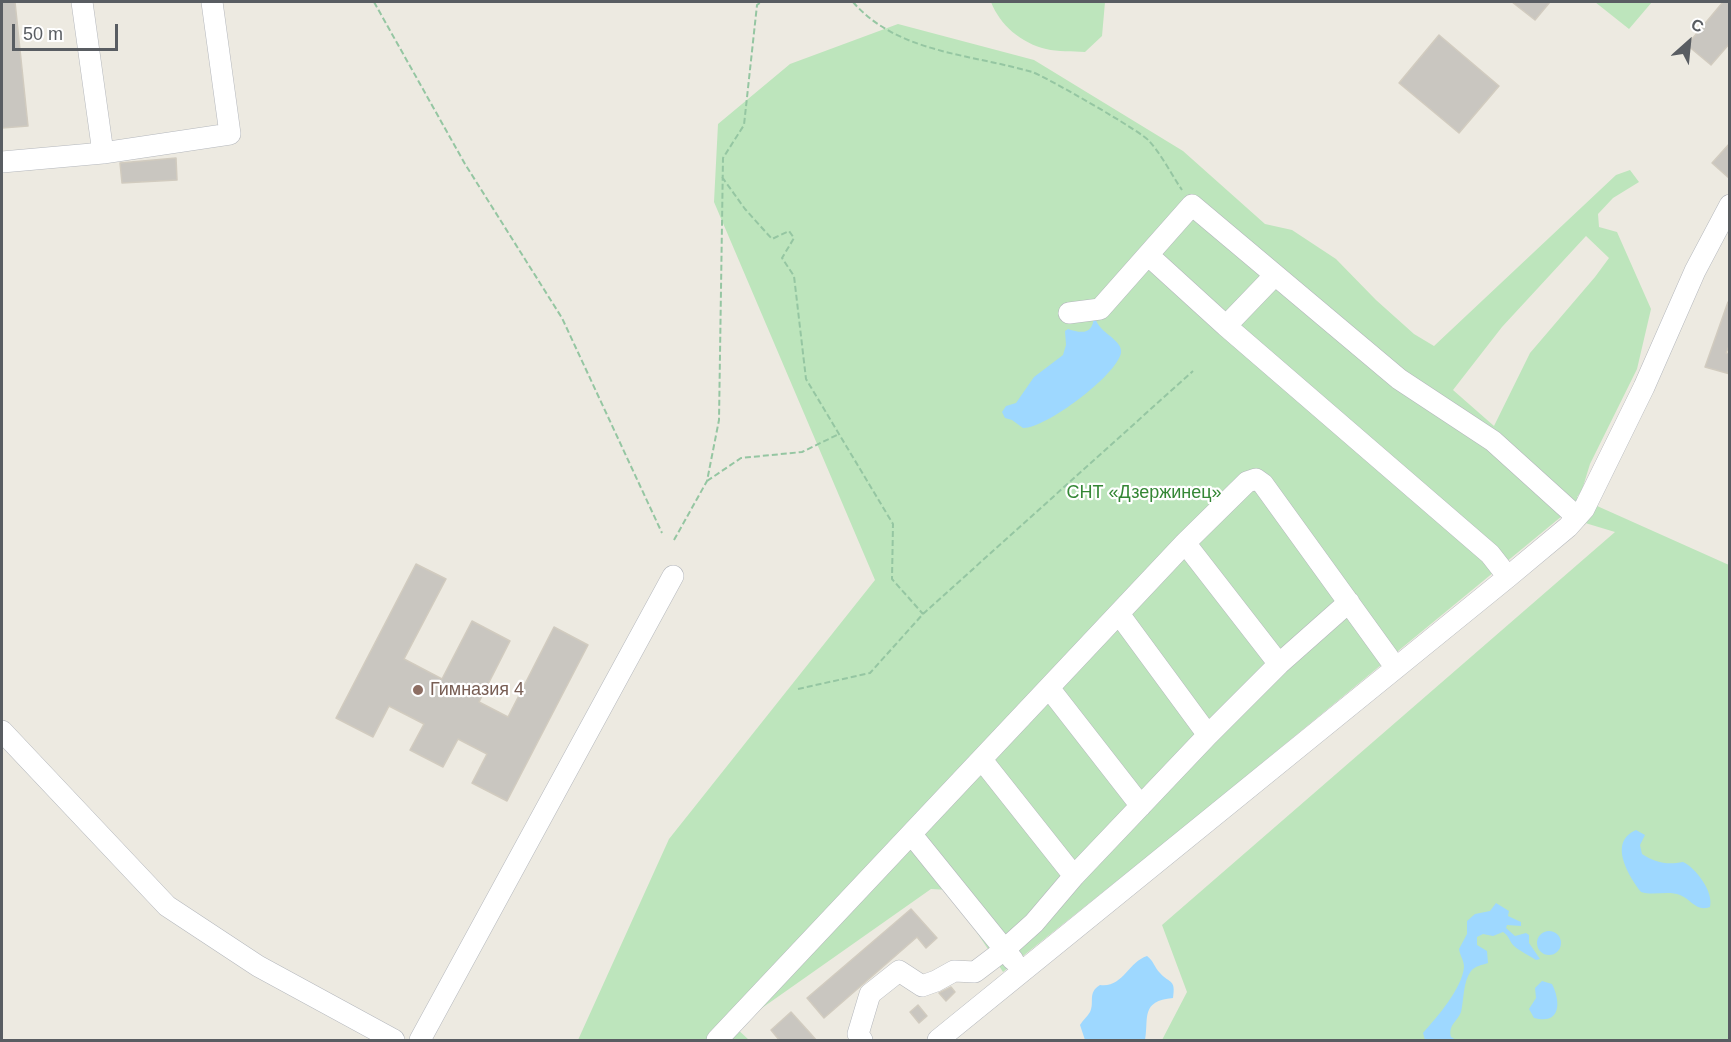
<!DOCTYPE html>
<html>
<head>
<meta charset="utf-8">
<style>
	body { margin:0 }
	#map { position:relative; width:1731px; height:1042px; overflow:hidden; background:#edeae1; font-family:Arial,sans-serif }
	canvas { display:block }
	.frame { position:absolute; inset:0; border:3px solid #595d62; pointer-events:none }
	.north { position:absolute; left:1659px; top:12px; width:60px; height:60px; -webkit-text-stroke:4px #fff; paint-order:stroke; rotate:27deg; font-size:16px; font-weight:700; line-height:24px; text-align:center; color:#595d62 }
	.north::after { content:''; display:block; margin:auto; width:21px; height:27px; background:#595d62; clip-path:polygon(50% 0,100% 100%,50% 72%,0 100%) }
	.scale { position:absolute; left:12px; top:24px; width:106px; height:27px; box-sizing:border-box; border:3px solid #595d62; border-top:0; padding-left:8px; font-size:18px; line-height:21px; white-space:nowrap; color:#595d62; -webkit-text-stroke:4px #fff; paint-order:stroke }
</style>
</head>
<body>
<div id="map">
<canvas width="1731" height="1042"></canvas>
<div class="frame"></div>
<div class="north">С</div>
<div class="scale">50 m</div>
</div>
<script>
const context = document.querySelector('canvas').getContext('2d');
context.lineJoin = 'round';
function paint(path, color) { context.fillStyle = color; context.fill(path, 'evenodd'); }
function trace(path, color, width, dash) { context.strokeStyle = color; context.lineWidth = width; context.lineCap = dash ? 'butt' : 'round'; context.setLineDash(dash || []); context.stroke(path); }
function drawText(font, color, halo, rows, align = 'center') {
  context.font = font + ' Arial,sans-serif'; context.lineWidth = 4.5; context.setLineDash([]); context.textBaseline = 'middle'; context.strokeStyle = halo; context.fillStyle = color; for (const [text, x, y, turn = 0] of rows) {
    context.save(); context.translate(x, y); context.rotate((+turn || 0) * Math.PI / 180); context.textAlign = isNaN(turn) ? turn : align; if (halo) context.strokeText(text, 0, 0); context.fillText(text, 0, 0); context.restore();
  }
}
const green = new Path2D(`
	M991,2h114l-3,34 -17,16c-13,-1 -27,0 -39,-3 -25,-6 -46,-24 -55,-47z
	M1595,2h57l-23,27z
	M898,24l136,36 149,91 82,73 27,6 44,29 40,41 38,34 20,12 182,-171 14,-5 9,12 -26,16 -15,16 1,13 18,5 34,77 -14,60 -47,95 -8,26 -5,7 152,68v475h-567l25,-48 -25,-67 453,-393 -53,-16 -374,308 -185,148 -54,-82 -18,-1 -196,138 14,13h-171l91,-201 206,-259 -161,-378 4,-78 72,-60zM1586,236l23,22 -14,19 -65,76 -36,73 -41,-36 49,-63z`);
const water = new Path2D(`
	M1094,316c2,5 4,9 7,12 6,7 22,15 20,25 -5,23 -76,76 -98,75l-11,-8 -7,-2 -3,-6 4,-6 10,-3 18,-26 29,-22 3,-10 -1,-14 3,-2c15,5 25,5 26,-13z
	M1636,830l9,5 -5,10 2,9c14,9 25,11 41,8 13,6 31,30 27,45 -14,5 -18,-7 -30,-12 -12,-5 -26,1 -39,-3 -13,-17 -33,-50 -5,-62z
	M1496,903l13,8 -1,5 13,6v4l-14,-1 -1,3 9,8 11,-3 3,2v8l11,16 -4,1c-7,-5 -17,-9 -23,-15 -4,-5 -4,-9 -10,-13l-10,4 -10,-2 -6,3v8l10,6 1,12c-6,2 -13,3 -17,8 -8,10 -7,29 -10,41 -4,10 -13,13 -10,25l5,3h-31l-2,-7c14,-16 39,-44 41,-66 0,-7 -4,-11 -5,-18l8,-15v-13l8,-7 15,-3z
	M1537 943a12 12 0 1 1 24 0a12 12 0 1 1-24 0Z
	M1147,956c7,5 7,11 13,17 10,11 16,6 13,25 -33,3 -24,20 -28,42h-60l-5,-15c3,-5 7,-8 10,-13 5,-10 -3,-19 10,-27 23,3 28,-23 47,-29z
	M1542,981l10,3c9,18 9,41 -18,34l-5,-9 7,-11 -1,-10z`);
const building = new Path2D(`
	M2,2h13l13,124 -26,2z
	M1512,2h38l-15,18z
	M1723,2h7v41l-19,22 -24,-20z
	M1439,35l60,51 -40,47 -60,-50z
	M1730,143v36l-18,-16z
	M176,158l1,22 -55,3 -2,-20z
	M1728,302h2v42l-4,9 4,1v20l-25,-7z
	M416,564l30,15 -42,80 38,20 30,-58 38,20 -31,61 29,15 46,-90 34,18 -81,156 -35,-18 15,-29 -29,-15 -15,28 -33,-17 14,-26 -35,-18 -16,31 -37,-19z
	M911,909l26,29 -11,10 -9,-11 -93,81 -17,-20z
	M951,987l4,5 -9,9 -7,-8z
	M918,1005l9,11 -8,7 -9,-11z
	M791,1012l19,21 7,8h-37l-9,-11z`);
const path = new Path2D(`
	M374,2l91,162 97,154 100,215
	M853,2c44,51 118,52 179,70 11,3 112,61 117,69 13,14 22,33 33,49
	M722,177l23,32 27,30 17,-8 5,7 -12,20 12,18 12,103 87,145 -1,55 31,35
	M707,481l34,-23 61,-6 37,-18
	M674,540l33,-59 12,-61 4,-262 21,-33 13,-120 4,-3
	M798,689l72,-16 53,-59 270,-243`);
const minor = new Path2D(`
	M82,2l21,151
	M2,162l101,-9 127,-19 -18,-132
	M1148,255l78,71 49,-51
	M1069,313l31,-4 92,-104 207,174 94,62 84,76
	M1226,326l264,228 18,23
	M1185,543l94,121
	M1119,614l89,121
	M1049,688l92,118
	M2,731l165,175 91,60 136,74
	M982,760l92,116
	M912,835l101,125
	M420,1040l253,-464
	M717,1040l468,-497 62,-61 9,-3 7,5 133,184
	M862,1040l-4,-6 12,-40 29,-23 23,15 14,-5 18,-10 21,1 29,-22 30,-27 40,-47 134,-141 71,-71 70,-62
	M938,1040l570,-463 60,-50 16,-18 60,-122 51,-116 35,-66`);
const markers = [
	[418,690,6,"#8d6e63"]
];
const parkNames = [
	["СНТ «Дзержинец»",1144,493]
];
const educationNames = [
	["Гимназия 4",430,690]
];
paint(green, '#bde5bc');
paint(water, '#9ed8ff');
paint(building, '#c9c6c0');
trace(building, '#d1cbbf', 1.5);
trace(minor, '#b4b7bc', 22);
trace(path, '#95c6a2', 2, [6, 3]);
trace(minor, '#fff', 21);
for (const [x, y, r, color] of markers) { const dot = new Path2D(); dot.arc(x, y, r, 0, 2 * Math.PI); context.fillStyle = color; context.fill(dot); trace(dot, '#fff', 2); }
drawText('18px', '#348735', '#fff', parkNames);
drawText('18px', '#785e54', '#fff', educationNames, 'left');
</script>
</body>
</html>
